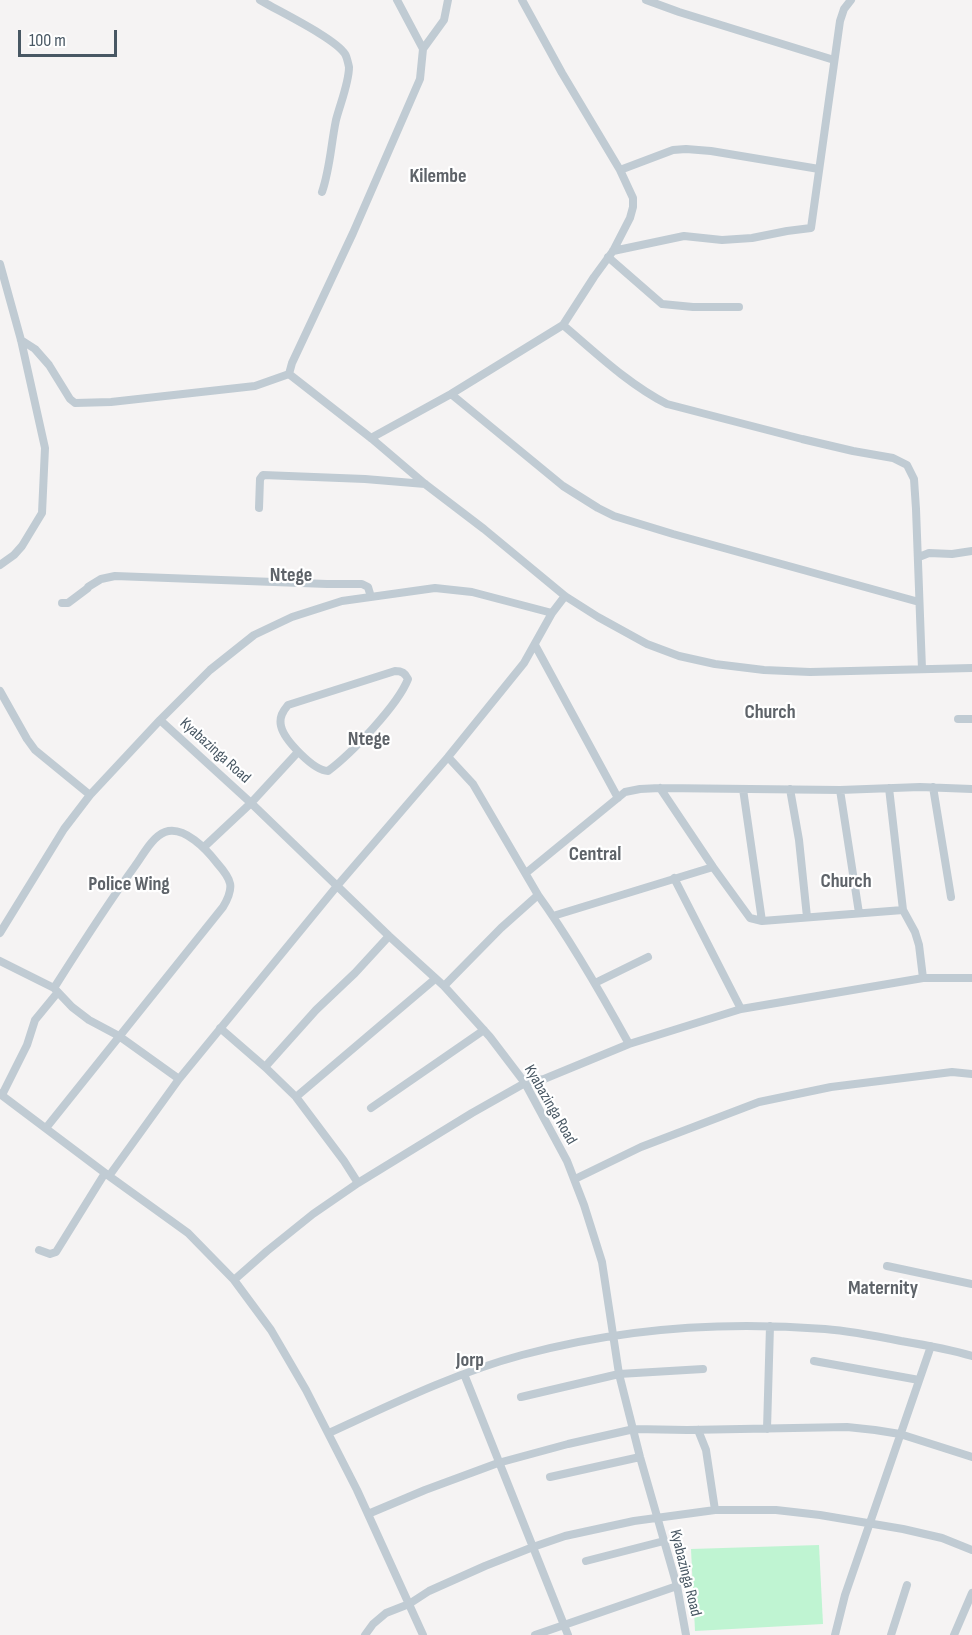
<!DOCTYPE html>
<html>
<head>
<meta charset="utf-8">
<style>
	body { margin:0 }
	#map { position:relative; width:972px; height:1635px; overflow:hidden; background:#f5f3f3; font-family:"Sofia Sans Condensed",sans-serif }
	canvas { display:block }
	.scale { position:absolute; left:18px; top:30px; width:99px; height:27px; box-sizing:border-box; border:3px solid #485763; border-top:0; padding-left:8px; font-size:18px; line-height:21px; white-space:nowrap; color:#485763; -webkit-text-stroke:4px #fff; paint-order:stroke }
</style>
</head>
<body>
<div id="map">
<canvas width="972" height="1635"></canvas>
<div class="scale">100 m</div>
</div>
<script>
const context = document.querySelector('canvas').getContext('2d');
context.lineJoin = 'round';
function paint(path, color) { context.fillStyle = color; context.fill(path, 'evenodd'); }
function trace(path, color, width, dash) { context.strokeStyle = color; context.lineWidth = width; context.lineCap = dash ? 'butt' : 'round'; context.setLineDash(dash || []); context.stroke(path); }
function drawText(font, color, halo, rows, align = 'center') {
  context.font = font + ' "Sofia Sans Condensed",sans-serif'; context.lineWidth = 4.5; context.setLineDash([]); context.textBaseline = 'middle'; context.strokeStyle = halo; context.fillStyle = color; for (const [text, x, y, turn = 0] of rows) {
    context.save(); context.translate(x, y); context.rotate((+turn || 0) * Math.PI / 180); context.textAlign = isNaN(turn) ? turn : align; if (halo) context.strokeText(text, 0, 0); context.fillText(text, 0, 0); context.restore();
  }
}
const green = new Path2D(`
	M819,1545l4,79 -128,7 -4,-82z`);
const minor = new Path2D(`
	M260,0c18,11 75,38 85,54 2,3 3,9 4,13 0,16 -9,37 -13,53 -5,24 -6,49 -14,72
	M397,0l26,49 -3,30 -67,154 -61,130 -3,11 82,64 54,46 59,45 81,67 33,21 49,27 32,12 36,8 49,6 46,2 162,-4
	M646,0l33,12 155,48
	M423,49l21,-29 4,-20
	M620,170l53,-20 13,-1 25,2 108,18
	M613,251l71,-15 38,4 30,-2 35,-7 24,-3 29,-207 4,-12 7,-9
	M608,257l54,47 31,3h46
	M0,264l21,76 24,108 -3,65 -20,33 -8,9 -14,10
	M563,325c33,28 65,59 104,79l135,35 51,12 40,7 14,7 7,14 2,30 6,160
	M21,340l14,9 14,16 21,34 5,4 36,-1 144,-16 34,-12
	M451,394l112,92 35,22 16,8 59,18 246,68
	M371,438l80,-44 112,-69 31,-48 19,-26 17,-33 3,-11v-9l-13,-28 -58,-97 -40,-73
	M259,508l1,-29 3,-4 102,4 60,5
	M919,557l10,-4 23,1 20,-3
	M62,603h6l20,-15v-1l13,-8 14,-3 212,8h35l6,3 3,10
	M535,645l83,153
	M395,671c7,0 10,2 13,8 -10,26 -57,75 -80,92 -14,0 -44,-31 -47,-45 -2,-9 2,-15 7,-21z
	M0,691l27,48 8,11 55,45
	M958,719h14
	M160,720l91,83 138,133 55,50 46,51 35,46 42,78 17,44 18,57 17,112 21,83 37,129 9,49
	M933,787l18,110
	M660,788l53,79 37,51 12,3 141,-11 12,22 4,13 4,33
	M889,788l14,122
	M743,789l19,132
	M790,789l9,51 8,77
	M840,790l19,123
	M204,847l47,-44 47,-51
	M526,873l99,-81 15,-3 20,-1 180,2 80,-3 52,2
	M674,878l67,131
	M538,895c34,47 63,98 91,149
	M553,916l160,-49
	M0,933l64,-104 26,-34 70,-75 50,-50 44,-35 38,-18 50,-16 93,-13 37,4 80,21
	M0,961l54,27 18,19 17,13 30,16 60,43
	M595,983l53,-26
	M444,986l57,-58 37,-33 -65,-111 -25,-27
	M220,1028l45,39 31,30 48,64 14,22
	M265,1067l51,-57 39,-37 34,-37
	M0,1094l109,82 79,57 46,47 37,50 35,60 51,100 66,145
	M2,1095l25,-50 8,-25 23,-28
	M296,1097l139,-118
	M371,1108l113,-78
	M46,1128l177,-221c12,-20 9,-27 -6,-44 -10,-13 -33,-38 -52,-31 -13,5 -22,23 -30,34 -29,40 -55,81 -81,122
	M109,1176l70,-97 158,-193 111,-129 76,-94 28,-50 13,-17
	M575,1179l66,-32 118,-45 72,-15 121,-15 20,2
	M39,1250l11,4 6,-2 49,-79
	M887,1266l85,18
	M234,1280l33,-29 46,-37 45,-31 114,-70 53,-30 19,-4 85,-35 112,-35 182,-31h49
	M814,1361l105,19
	M464,1374l104,261
	M521,1397l98,-23 84,-5
	M767,1429l3,-103
	M698,1430l8,20 9,60
	M329,1433c63,-29 126,-60 193,-78 99,-27 201,-34 303,-26 25,2 51,7 76,12 24,4 48,8 71,15
	M550,1477l90,-20
	M368,1514l57,-24 73,-27 70,-19 66,-15 53,1 160,-3 28,3 25,4 72,23
	M586,1561l78,-20
	M365,1635l8,-11 13,-11 23,-9 20,-13 56,-25 48,-19 32,-11 69,-15 81,-11h61l44,5 83,14 39,9 30,12
	M535,1635l142,-49
	M835,1635l10,-40 86,-249
	M891,1635l16,-50
	M954,1635l18,-42`);
const streetNames = [
	["Kyabazinga Road",215,751,42],
	["Kyabazinga Road",550,1105,60],
	["Kyabazinga Road",685,1573,76]
];
const quarterNames = [
	["Kilembe",438,177],
	["Ntege",291,576],
	["Church",770,713],
	["Ntege",369,740],
	["Central",595,855],
	["Church",846,882],
	["Police Wing",129,885],
	["Maternity",883,1289],
	["Jorp",470,1361]
];
paint(green, '#bff4d2');
trace(minor, '#c0cbd3', 8);
drawText('16px', '#485763', '#fff', streetNames);
drawText('bold 20px', '#5e6369', '#fff', quarterNames);
</script>
</body>
</html>
